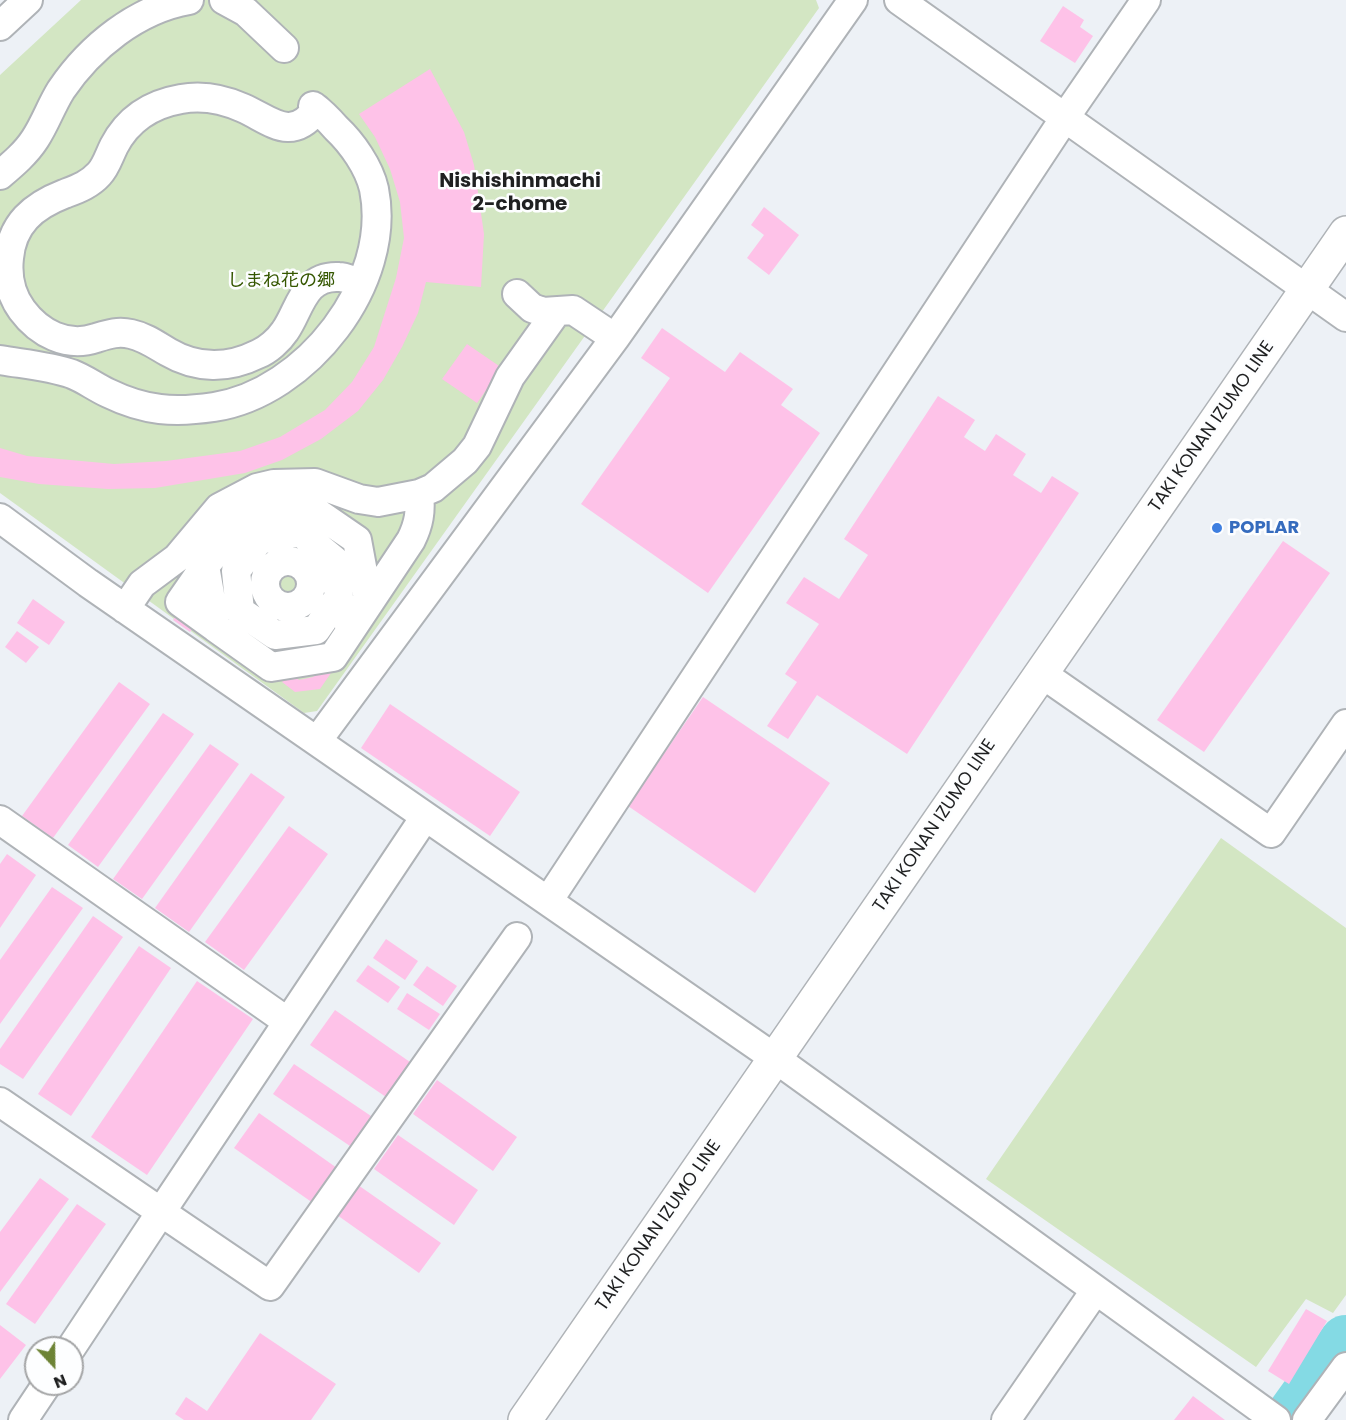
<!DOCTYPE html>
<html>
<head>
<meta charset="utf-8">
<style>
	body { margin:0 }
	#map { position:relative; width:1346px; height:1420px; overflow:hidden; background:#edf1f6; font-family:Poppins,sans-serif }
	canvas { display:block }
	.north { position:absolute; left:24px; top:1336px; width:60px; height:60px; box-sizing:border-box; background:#fdfeff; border:2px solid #a4a5a6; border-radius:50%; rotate:158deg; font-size:16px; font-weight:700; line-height:24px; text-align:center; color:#1f2021 }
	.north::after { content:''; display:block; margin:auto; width:21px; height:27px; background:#6d8335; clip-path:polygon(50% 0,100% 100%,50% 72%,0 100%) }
</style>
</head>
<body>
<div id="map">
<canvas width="1346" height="1420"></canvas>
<div class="north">N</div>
</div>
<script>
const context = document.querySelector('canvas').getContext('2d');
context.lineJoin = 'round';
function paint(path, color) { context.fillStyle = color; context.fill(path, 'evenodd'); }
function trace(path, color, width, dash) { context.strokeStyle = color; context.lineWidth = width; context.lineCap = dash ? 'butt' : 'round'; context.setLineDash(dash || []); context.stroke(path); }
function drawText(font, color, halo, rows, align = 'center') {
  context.font = font + ' Poppins,"Noto Sans JP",sans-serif'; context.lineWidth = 5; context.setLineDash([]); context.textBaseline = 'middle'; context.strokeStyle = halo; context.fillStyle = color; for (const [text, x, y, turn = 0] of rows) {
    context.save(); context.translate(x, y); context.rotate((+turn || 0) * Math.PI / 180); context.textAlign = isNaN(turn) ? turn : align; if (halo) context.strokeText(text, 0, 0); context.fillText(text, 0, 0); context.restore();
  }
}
const green = new Path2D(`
	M81,0h735l3,8 -502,703 -13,2 -304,-220v-418z
	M1221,838l125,90v367l-13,18 -27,-14 -50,68 -270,-188z`);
const river = new Path2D(`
	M1290,1420l56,-78`);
const building = new Path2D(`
	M1063,6l21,14 -4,7 13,9 -18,27 -35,-22z
	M430,69l34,63 10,33 10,69 -3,53 -55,-5 -8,31 -16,34 -19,33 -25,31 -37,28 -39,21 -37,13 -90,15 -47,1 -69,-5 -39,-7v-29l27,8 87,8 52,-3 74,-10 40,-14 45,-27 27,-28 22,-35 22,-69 8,-40 -4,-36 -10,-33 -15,-32 -16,-23z
	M764,207l35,28 -30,40 -22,-17 17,-23 -13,-10z
	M662,328l63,44 15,-20 53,37 -12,16 39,28 -112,160 -127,-89 89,-126 -29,-20z
	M467,344l35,24 -25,35 -35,-24z
	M938,396l37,24 -11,17 21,14 11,-17 30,20 -13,21 28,18 11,-17 27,17 -172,261 -90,-59 -29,44 -21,-13 30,-44 -12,-8 34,-50 -33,-21 18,-26 35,22 29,-44 -24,-16z
	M1283,541l47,32 -126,179 -47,-32z
	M33,599l32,23 -16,23 -32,-22z
	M181,609l17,12 -8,11 -17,-12z
	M17,631l22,16 -13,16 -21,-16z
	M321,667l10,6 -11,16 -25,3 -13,-10 8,-10 9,8 14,-3z
	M119,682l31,22 -97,134 -31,-22z
	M703,697l127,86 -75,110 -127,-87z
	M390,704l130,88 -30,44 -129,-88z
	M163,713l31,21 -96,133 -30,-22z
	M210,744l29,20 -97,135 -29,-20z
	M251,773l34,24 -96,135 -34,-24z
	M289,826l39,28 -84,116 -39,-28z
	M7,854l29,21 -36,53v-64z
	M52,887l31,21 -83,116v-64z
	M93,916l30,21 -100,142 -23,-15v-15z
	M386,939l32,22 -13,19 -32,-22z
	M139,946l32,22 -100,148 -33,-22z
	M368,965l32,22 -12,16 -32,-22z
	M427,966l30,20 -14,20 -30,-21z
	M197,981l56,38 -106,156 -56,-38z
	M407,993l33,21 -11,16 -32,-21z
	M335,1010l75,52 -24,35 -76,-52z
	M294,1064l77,52 -21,30 -77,-52z
	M437,1080l80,57 -24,34 -80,-57z
	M259,1113l78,55 -24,35 -79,-55z
	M398,1135l80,55 -24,35 -80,-56z
	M40,1178l29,21 -69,93v-60z
	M358,1185l83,58 -22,30 -82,-58z
	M77,1204l29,20 -71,100 -29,-20z
	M1306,1309l21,12 -38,63 -21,-13z
	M0,1325l26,20 -26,34z
	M260,1333l76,51 -25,36h-127l-9,-6 11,-17 21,14z
	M1193,1396l32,24h-51z`);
const minor = new Path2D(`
	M224,0l22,12 38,36
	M899,0l447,317
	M0,26l28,-26
	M317,109c-26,34 -45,12 -74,-1 -20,-9 -40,-13 -62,-9 -29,5 -53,20 -67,47 -5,10 -8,21 -15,28 -10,11 -22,15 -35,20 -31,12 -52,30 -55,64 -2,18 2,37 13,52 17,23 45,38 74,28 13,-4 22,-7 35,-4 14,3 25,11 37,18 29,17 60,17 90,2 10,-4 21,-14 27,-23 15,-21 18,-56 54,-54 6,0 12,3 18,5
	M0,175c13,-11 26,-22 35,-36 10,-15 16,-33 26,-49 29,-43 76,-81 128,-90
	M517,294l15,14 11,4 30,-2 42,28
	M0,360c23,4 49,6 72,14 13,5 23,13 36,19 37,18 66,20 106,14 92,-14 179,-124 160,-218 -5,-22 -22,-46 -38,-61 -7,-8 -15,-16 -23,-22
	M0,518l88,65 688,476 500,361
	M300,532l34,28 5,37 -23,33 -41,5 -35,-24 -4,-40 23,-31z
	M265 584a23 23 0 1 1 46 0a23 23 0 1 1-46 0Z
	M205,566l-25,36 36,26
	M125,609l17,-25 35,-26 42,-50 38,-20 17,-4 41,-1 44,16 19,3 41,-8 14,-6 32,-27 12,-15 33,-69 47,-66
	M349,626l19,-27 -11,-59 -48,-33 -62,7 -42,52 11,62 55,39 62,-10 78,-117c8,-16 10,-29 8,-46
	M1041,673l230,160 75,-109
	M317,741l298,-403 238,-338
	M0,820l288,202
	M548,901l518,-785 80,-116
	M0,1102l161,110 264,-395
	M71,1348l90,-136 109,74 247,-349
	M23,1420l24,-36
	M1006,1420l89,-129
	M1307,1420l39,-53`);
const major = new Path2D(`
	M525,1420l821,-1187`);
const markers = [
	[1217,528,6,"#3f7fe0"]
];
const parkNames = [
	["しまね花の郷",281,281]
];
const streetNames = [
	["TAKI KONAN IZUMO LINE",1212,427,-55],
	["TAKI KONAN IZUMO LINE",935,826,-56],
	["TAKI KONAN IZUMO LINE",659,1226,-55]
];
const shopNames = [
	["POPLAR",1229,528]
];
const neighbourhoodNames = [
	["Nishishinmachi",520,182],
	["2-chome",520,205]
];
paint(green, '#d3e6c3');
trace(river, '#84dae4', 54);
paint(building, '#fec2e8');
trace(minor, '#afb3b7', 32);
trace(major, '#afb3b7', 36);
trace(minor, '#fff', 28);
trace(major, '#fff', 33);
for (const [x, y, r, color] of markers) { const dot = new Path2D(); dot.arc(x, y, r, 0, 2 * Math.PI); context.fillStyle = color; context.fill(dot); trace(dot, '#fdfeff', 2); }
drawText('18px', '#355700', '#fdfeff', parkNames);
drawText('18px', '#1f2021', '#fdfeff', streetNames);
drawText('bold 18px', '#366cbe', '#fdfeff', shopNames, 'left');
drawText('bold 20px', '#1f2021', '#fdfeff', neighbourhoodNames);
</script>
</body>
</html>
